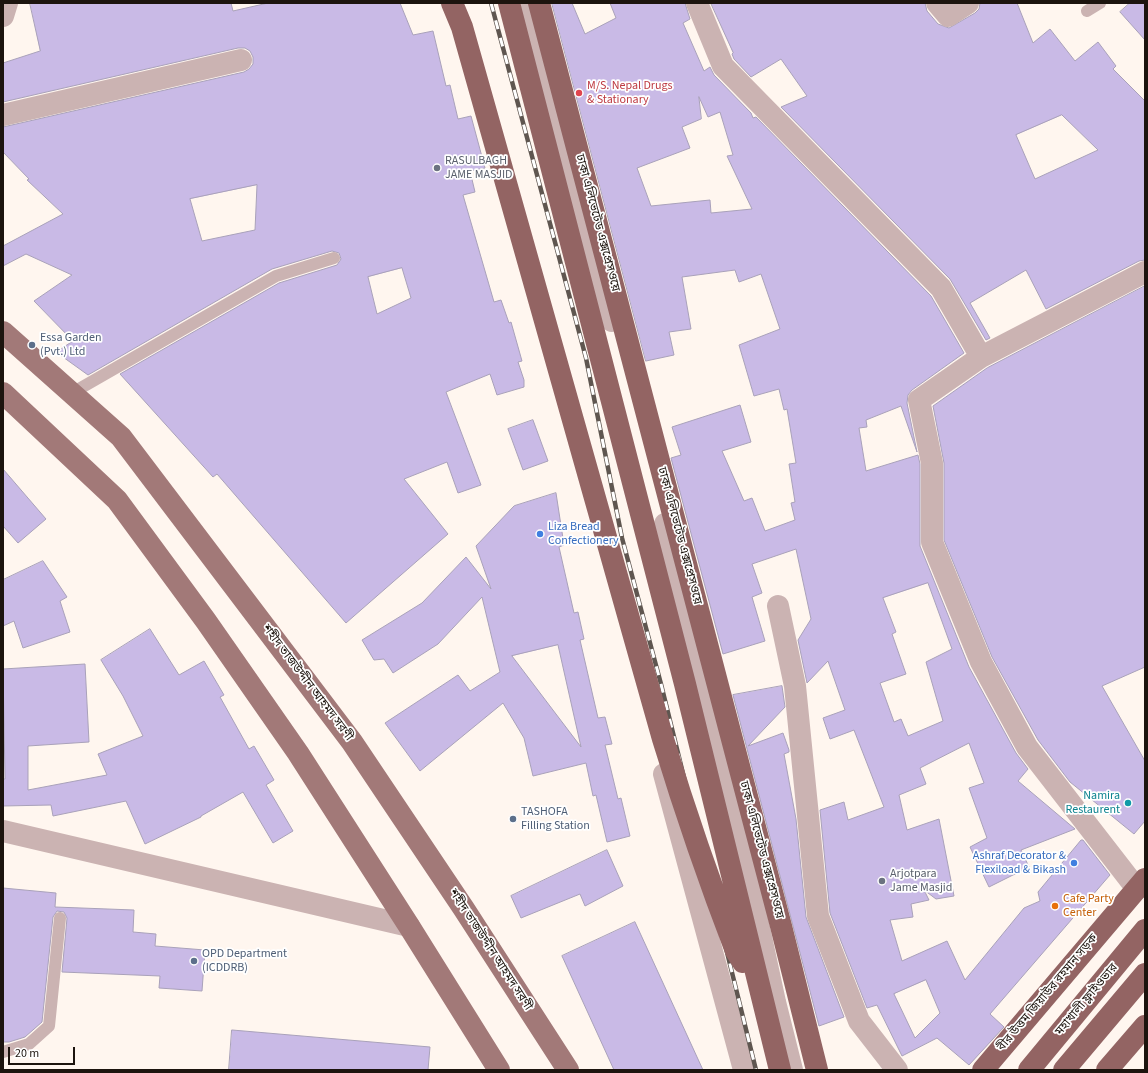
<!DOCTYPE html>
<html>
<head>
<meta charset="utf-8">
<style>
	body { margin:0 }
	#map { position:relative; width:1148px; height:1073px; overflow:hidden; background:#fff6ef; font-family:"Source Sans 3",sans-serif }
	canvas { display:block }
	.frame { position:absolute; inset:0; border:4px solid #1c140e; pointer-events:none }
	.scale { position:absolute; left:8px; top:1047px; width:67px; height:18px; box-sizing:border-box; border:2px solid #1c140e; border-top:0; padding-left:5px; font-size:12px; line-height:14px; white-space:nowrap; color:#1c140e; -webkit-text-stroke:3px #fff; paint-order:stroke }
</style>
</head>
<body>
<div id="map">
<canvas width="1148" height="1073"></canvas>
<div class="frame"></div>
<div class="scale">20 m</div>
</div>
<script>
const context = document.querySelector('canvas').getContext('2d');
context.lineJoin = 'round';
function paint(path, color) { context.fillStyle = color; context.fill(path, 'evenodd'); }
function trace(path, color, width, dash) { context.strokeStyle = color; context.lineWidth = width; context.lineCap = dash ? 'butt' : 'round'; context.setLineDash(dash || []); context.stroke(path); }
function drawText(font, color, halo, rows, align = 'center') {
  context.font = font + ' "Source Sans 3","Noto Sans Bengali",sans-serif'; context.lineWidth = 3.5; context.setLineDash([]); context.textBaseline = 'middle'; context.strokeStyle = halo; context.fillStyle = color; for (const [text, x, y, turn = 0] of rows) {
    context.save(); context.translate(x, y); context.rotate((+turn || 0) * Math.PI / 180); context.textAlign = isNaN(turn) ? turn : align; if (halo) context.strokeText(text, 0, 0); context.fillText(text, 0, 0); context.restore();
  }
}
const building = new Path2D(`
	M30,3h201l2,8 35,-8h132l13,32 20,-4 13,55 4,-1 8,34 13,-3 14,52 -15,3 5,21 -12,3 31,107 7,-2 8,23 2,-1 11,39 -4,1 6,18v7l-27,8 -7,-21 -44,18 35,93 -23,8 -11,-31 -43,17 44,55 -102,89 -129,-149 -4,3 -93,-103 159,-91 58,-18 4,-6 -2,-6 -7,-2 -60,18 -184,106 -32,-23 17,-11 -39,-40 38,-26 -46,-21 -23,12v-20l60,-32 -36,-34 2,-1 -26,-27v-25l241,-55 5,-3 4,-5v-7l-3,-6 -5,-3h-7l-235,54v-39l37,-12zM257,185l-2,45 -53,11 -12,-42zM402,268l9,30 -34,16 -9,-37z
	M552,3h20l13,31 31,-16 -6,-15h75l5,16 -7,4 21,48 6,-4 4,8 37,38 2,5 3,-1 175,179 33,57 -52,37 -4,5 -1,8 10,49 -16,-46 -35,14 1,7 -8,1 7,43 52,-16 2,9v82l49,121 47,86 12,16 -10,12 57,48 -54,21 8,17 -40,20 -19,-40 17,-9 -18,-50 15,-5 -15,-40 -49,25 6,16 -27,11 8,35 32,-11 15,77 -18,3 -12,-9 5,10 -18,4 2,13 -23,3 12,41 45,-20 18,39 59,-72 16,-7 -2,-9 43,-52h2l27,35 -120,139 14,13 -35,38 -32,-27 -35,18 -25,-51 -10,3 -37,-95 -10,-103 24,-8 4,18 36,-13 -30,-77 -24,9 -7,-21 22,-8 -17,-49 -21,22 -9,-43 13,-21 -15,-70 -44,15 10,29 -10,4 13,44 -42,13 -52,-196 10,-3 -9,-28 68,-22 11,37 -29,9 22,50 8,-3 13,33 30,-11 -4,-17 4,-1 -6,-38 7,-1 -9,-54 -3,1 -5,-21 -25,7 -15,-51 41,-16 -19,-55 -22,8 -4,-12 -53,7 9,52 -22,3 5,23 -28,6zM699,97l9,20 12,-5 13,43 -6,1 25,53 -41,4 -1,-13 -59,6 -14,-38 53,-20 -8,-21 19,-8zM928,583l24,66 -26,13 17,59 -35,15 -7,-17 -7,3 -14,-39 26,-9 -14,-40 4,-2 -13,-34zM926,980l14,33 -25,25 -21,-44z
	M711,3h214l2,8 11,13 11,4 26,-15 4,-4 1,-6h37l16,40 17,-14 25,32 23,-19 18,24 -3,3 32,32v159l-6,1 -93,48 -20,-39 -56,33 20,35 -4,2 -36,-61 -169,-172 26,-11 -26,-37 -30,18 -17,-18 -2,-5 1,-1zM1062,115l36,35 -63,29 -19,-44z
	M1130,3h15v37l-25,-28z
	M1145,286v381l-43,19 43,75v60l-11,13 -64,-52 -32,-42 -46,-83 -48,-117v-77l-11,-57 54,-38z
	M533,420l15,41 -25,9 -15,-41z
	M3,469l43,50 -28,24 -15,-17z
	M556,493l8,52 -5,2 15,66 4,-1 6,27 -4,1 18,78 7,-1 7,27 -7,1 13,54 3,-1 9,38 -23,6 -11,-47 -3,1 -7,-33 -53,13 -9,-38 -21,-35 -83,68 -35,-48 73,-48 12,16 30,-19 -18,-75 -44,47 -45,29 -9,-14 -10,1 -12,-20 60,-37 44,-46 25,32 -15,-43 38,-40zM558,645l23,102 -69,-91z
	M43,561l24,36 -7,4 10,31 -47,16 -9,-27 -11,5v-46z
	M150,629l29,46 25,-14 20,34 -4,2 29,52 5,-3 20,34 -8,5 27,46 -20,12 -30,-51 -42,24v1l-56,27 -19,-43 -73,15 -2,-11 -48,1v-27h2l-2,-110 82,-5 4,78 -61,4v44l79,-15 -9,-21 45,-18 -20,-40 -22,-36z
	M782,686l3,21 -37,39 35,-13 6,17v2l-5,2 12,65 10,98 38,100 -25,9 -86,-331z
	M607,850l16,36 -38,20 -5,-12 -59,24 -10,-22z
	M3,888l53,5 -1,14 79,3 -1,22 23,2 -1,12 50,4 -3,41 -43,-3 1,-12 -98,-4 5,-54 -3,-6 -7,-1 -4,6 -11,105 -17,15 -16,5h-6z
	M635,922l68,148h-89l-52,-114z
	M232,1030l198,17 -2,23h-199z`);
const lane = new Path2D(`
	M1087,11l13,-8
	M72,393l204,-117 58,-18
	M3,1052l26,-8 20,-18 11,-108`);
const street = new Path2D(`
	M527,3l31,136 54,182
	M697,3l26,63 218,222 40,69 -62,43 13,63v79l49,120 46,85 110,142
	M937,3l11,13 20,-13
	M3,16l4,-13
	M3,115l238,-55
	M981,357l164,-85
	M665,524l67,278 43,200 17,68
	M778,606l17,80 23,230 41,105 38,49
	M664,774l80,296
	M3,831l406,95`);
const primary = new Path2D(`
	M3,332l118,105 231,305 112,167 104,161
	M3,393l114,107 89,121 92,132 111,173 90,144`);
const highway = new Path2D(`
	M539,3l242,923 36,144
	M983,1070l162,-191
	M1029,1070l116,-140
	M1064,1070l81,-96
	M1107,1070l38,-44`);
const tram = new Path2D(`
	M512,3l95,350 37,179 39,147 95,391`);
const rail = new Path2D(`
	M491,3l95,355 36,180 39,146 95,386`);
const highwayBridge = new Path2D(`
	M452,3l10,24 201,712c22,72 46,142 73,212l7,11
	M509,3l176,681 95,386`);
const markers = [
	[579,93,4,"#e0444e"],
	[437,168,4,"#6b7280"],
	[32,345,4,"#5c6f8a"],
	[540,534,4,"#3f7fe0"],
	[1128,803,4,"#0f9aa8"],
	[513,819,4,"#5c6f8a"],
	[1074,863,4,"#3f7fe0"],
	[882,881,4,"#6b7280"],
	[1055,906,4,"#e8710a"],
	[194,961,4,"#5c6f8a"]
];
const healthNames = [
	["M/S. Nepal Drugs",587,86],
	["& Stationary",587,100]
];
const worshipNames = [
	["RASULBAGH",445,161],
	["JAME MASJID",445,175],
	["Arjotpara",890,874],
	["Jame Masjid",890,888]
];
const streetNames = [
	["ঢাকা এলিভেটেড এক্সপ্রেসওয়ে",597,223,75],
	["ঢাকা এলিভেটেড এক্সপ্রেসওয়ে",679,536,75],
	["শহীদ তাজউদ্দীন আহমদ সরণী",307,683,53],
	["ঢাকা এলিভেটেড এক্সপ্রেসওয়ে",761,850,75],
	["শহীদ তাজউদ্দীন আহমদ সরণী",490,950,57],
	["বীর উত্তম জিয়াউর রহমান সড়ক",1048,993,-50],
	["মহাখালী ফ্লাইওভার",1087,1000,-50]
];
const serviceNames = [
	["Essa Garden",40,338],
	["(Pvt.) Ltd",40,352],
	["TASHOFA",521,812],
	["Filling Station",521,826],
	["OPD Department",202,954],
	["(ICDDRB)",202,968]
];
const shopNames = [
	["Liza Bread",548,527],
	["Confectionery",548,541],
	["Ashraf Decorator &",1066,856,"right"],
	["Flexiload & Bikash",1066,870,"right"]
];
const cultureNames = [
	["Namira",1120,796],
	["Restaurent",1120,810]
];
const foodNames = [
	["Cafe Party",1063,899],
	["Center",1063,913]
];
paint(building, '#c9bae6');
trace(building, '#a9a1b9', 1);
trace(lane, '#cbb3b2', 12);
trace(street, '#cbb3b2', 22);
trace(primary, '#a27978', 22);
trace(highway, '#936463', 22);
trace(tram, '#5f5650', 1);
trace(rail, '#5f5650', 4.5);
trace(rail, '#fff', 3, [9]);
trace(highwayBridge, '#936463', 22);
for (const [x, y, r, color] of markers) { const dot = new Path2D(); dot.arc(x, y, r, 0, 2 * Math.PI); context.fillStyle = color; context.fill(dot); trace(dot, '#fff', 1.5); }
drawText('12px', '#be3a42', '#fff', healthNames, 'left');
drawText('12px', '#5b616d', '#fff', worshipNames, 'left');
drawText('12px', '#1c140e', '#fff', streetNames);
drawText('12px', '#4e5e75', '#fff', serviceNames, 'left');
drawText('12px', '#366cbe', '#fff', shopNames, 'left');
drawText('12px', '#0d838f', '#fff', cultureNames, 'right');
drawText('12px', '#c56008', '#fff', foodNames, 'left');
</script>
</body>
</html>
